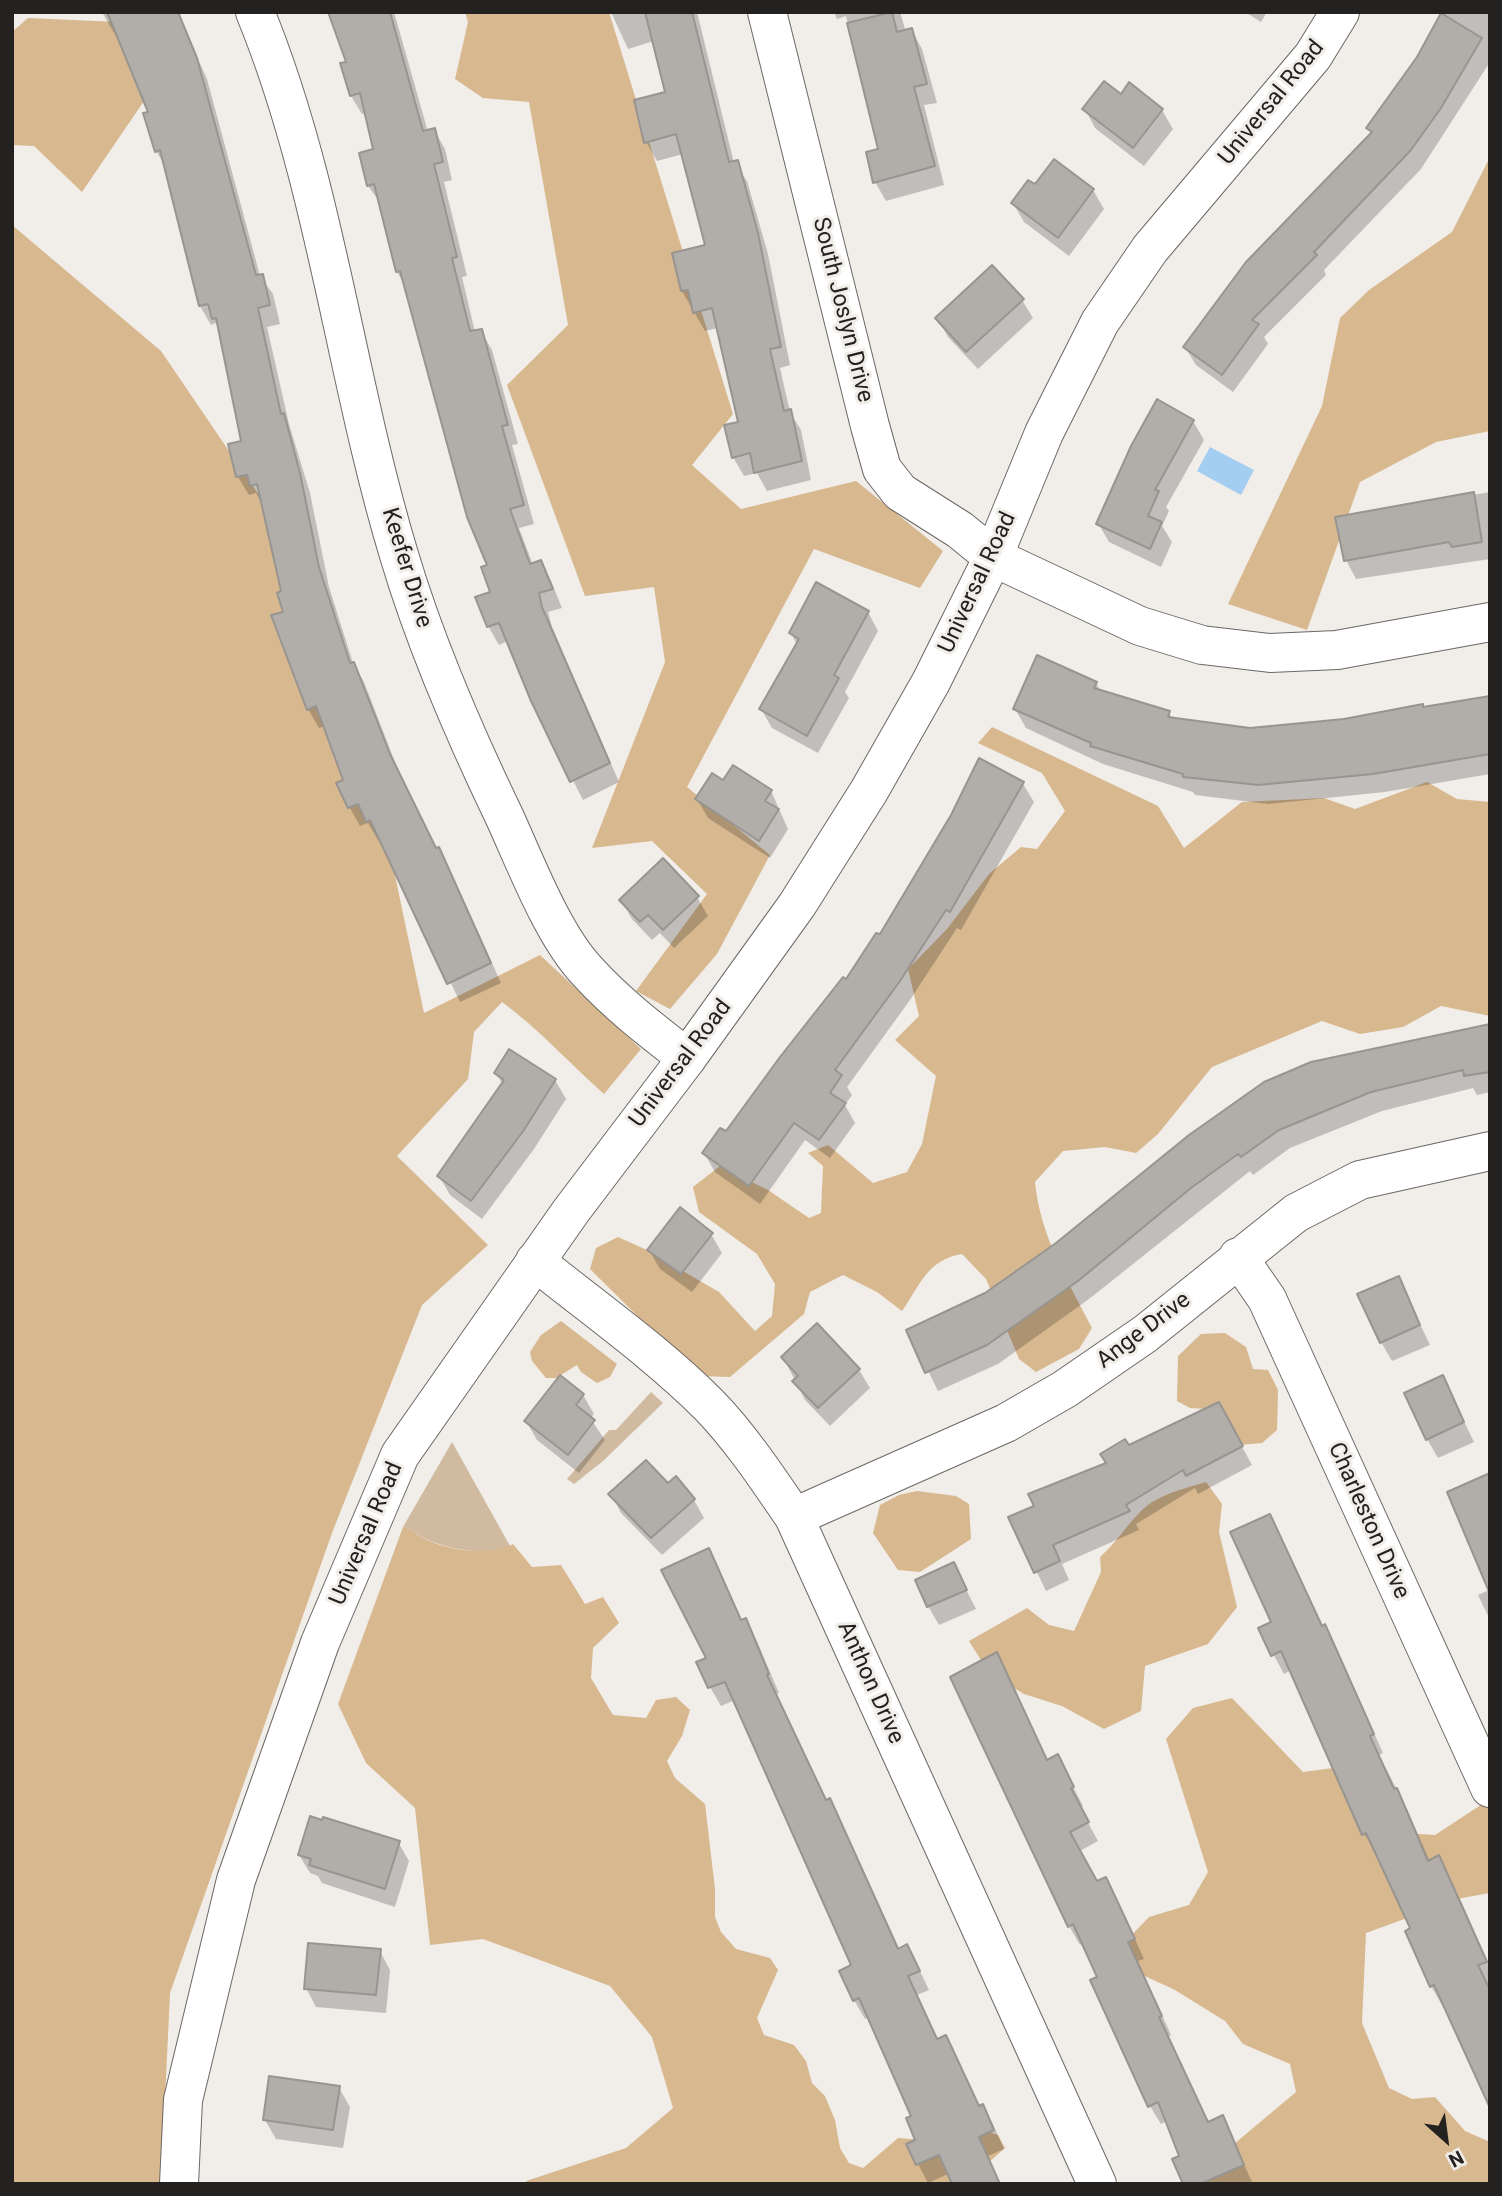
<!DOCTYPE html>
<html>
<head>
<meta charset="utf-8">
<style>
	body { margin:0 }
	#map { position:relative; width:1502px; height:2196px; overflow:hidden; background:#f1ede9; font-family:Roboto,sans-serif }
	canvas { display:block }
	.frame { position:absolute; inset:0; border:14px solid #232220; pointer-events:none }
	.north { position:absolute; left:1411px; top:2105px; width:70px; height:70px; -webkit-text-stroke:5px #f1ede9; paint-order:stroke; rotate:152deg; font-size:19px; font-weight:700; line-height:28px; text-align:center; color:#232220 }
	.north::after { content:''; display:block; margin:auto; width:24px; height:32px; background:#232220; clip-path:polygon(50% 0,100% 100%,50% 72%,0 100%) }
</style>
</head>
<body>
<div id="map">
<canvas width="1502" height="2196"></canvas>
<div class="frame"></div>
<div class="north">N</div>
</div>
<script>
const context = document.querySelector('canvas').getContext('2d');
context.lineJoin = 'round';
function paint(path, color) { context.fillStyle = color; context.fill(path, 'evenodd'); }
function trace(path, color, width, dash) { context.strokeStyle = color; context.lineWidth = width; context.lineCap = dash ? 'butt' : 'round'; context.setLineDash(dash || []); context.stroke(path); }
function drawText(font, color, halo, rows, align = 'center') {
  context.font = font + ' Roboto,sans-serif'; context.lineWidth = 6; context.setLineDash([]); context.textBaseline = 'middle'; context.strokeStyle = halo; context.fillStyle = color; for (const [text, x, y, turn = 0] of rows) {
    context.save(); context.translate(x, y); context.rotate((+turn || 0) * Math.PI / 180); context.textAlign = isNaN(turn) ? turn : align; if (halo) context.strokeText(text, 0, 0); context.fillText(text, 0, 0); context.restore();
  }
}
const green = new Path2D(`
	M651,1392l12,11 -60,58 -29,23 -7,-5 42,-49h7z
	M452,1442l58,104c-21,11 -61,3 -82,-6 -10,-4 -15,-11 -25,-13z`);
const forest = new Path2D(`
	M465,12h144l124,402 -41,51 49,44 115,-28 87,70 -23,37 -106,-39 -127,238 83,68 -53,99 -47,55 -34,-18 71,-97 -55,-53 -60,7 73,-186 -11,-75 -69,9 -78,-211 61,-60 -39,-223 -46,-4 -28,-19 13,-57z
	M28,18l89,4 27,79 -62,91 -48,-46 -22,-1v-113z
	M1490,157v274l-54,11 -76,40 -53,148 -79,-26 94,-198 18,-88 29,-28 83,-58z
	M12,225l149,126 104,153 113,291 46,218 116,-58 101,94 -37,45c-34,-30 -65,-65 -102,-92l-28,30 -6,47 -71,77 91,89 -66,60 -90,228 -162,460 -9,191h-149z
	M992,727l166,79 26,42 58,-46 82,-4 31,11 72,-27 30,17 33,3v214l-49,-10 -38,21 -43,7 -38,-13 -110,46 -54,67 -22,19 -31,-6 -42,4 -28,31c5,54 33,99 57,146l-13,21 -43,23 -17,-13 -33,-80 -24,-25c-35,6 -41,30 -60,57l-25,-19 -34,-17 -33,17 -6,22 -74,63 -32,-1 -108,-107 6,-21 22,-11 29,13 72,42 36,39 17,-15 3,-32 -18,-30 -58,-42 -6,-25 27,-21 48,24 41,28 12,-5 2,-47 -15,-13 20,-8 45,38 34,-11 15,-28 14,-68 -41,-36 24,-24 -11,-47 39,-40 42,-55 32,-27 16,2 28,-38 -23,-38 -64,-30z
	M561,1321l56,43 -7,13 -13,6 -16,-11 -4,-7 -21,13h-10l-14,-17 -2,-9 11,-17z
	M1225,1333l21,14 7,22 15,1 10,20 -1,40 -15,13 -35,3 -21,-37 -16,-1 -13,-7 1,-45 23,-22z
	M1206,1482l16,22 -3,28 18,75 -29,37 -63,22 -4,45 -37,18 -42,-23 -38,-12 -35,-21 -20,-32 58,-33 22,17 25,6 27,-59 -1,-15c16,-14 26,-31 41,-46 17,-17 43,-22 65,-29z
	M917,1491l39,5 13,8 2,35 -51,33 -22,-2 -25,-37 7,-28 19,-10z
	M403,1527c10,2 15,9 24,13 24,11 63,16 86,4l19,23 29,-2 24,39 18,-7 16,26 -26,25 -2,30 22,37 33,3 10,-18 20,-3 14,13 -8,26 -15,25 8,17 30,26 10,85v28l6,15 15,17 34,9 8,12 -21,48 7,17 30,10 12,16 6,22 13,13 10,24 5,28 9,15 14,5 35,-30 39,3 43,-12 18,6 7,13 -27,24 -5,12h-446l-1,-3 100,-33 47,-40 -21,-71 -42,-51 -127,-47 -53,6 -15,-137 -49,-45 -28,-59z
	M1232,1698l71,74 30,-4 55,64 47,3 55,-36v94l-28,5 -96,35 -4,90 27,65 23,11 23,-2 30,34 25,11v42h-293l6,-14 93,-78 -6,-28 -47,-20 -18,-23 -50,-31 -39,-18 -14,-27 27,-28 40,-12 19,-33 -42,-133 27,-31z`);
const water = new Path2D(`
	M1210,447l44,23 -13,25 -44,-24z`);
const shadow = new Path2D(`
	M102,12h75l30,67 53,197 13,18 7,30 -13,3 22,97 21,69 19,94 24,76 11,19 36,93 37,75 12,18 52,115 -41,19 -79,-163 -3,1 -10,-17 -8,3 -10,-18 -11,-24 6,-3 -20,-55 -6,2 -11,-19 -46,-205 -6,-11 -7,2 -11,-18 -8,-31 13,-4 -23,-112 -4,-7 -5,2 -11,-19 -33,-137 -11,-18 -6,-37 -33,-82 -3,1z
	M330,12h64l34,120 6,-2 11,19 7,31 -8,2 23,94 -5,1 13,55 6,-1 11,19 26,94 -6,1 22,79 -15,4 14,37 8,-3 10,19 11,27 -14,4 4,15 67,155 -36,18 -51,-100 -24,-59 -9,4 -11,-19 4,-33 -3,-27 -83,-279 -9,-15 -16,-68 -13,-18 7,-35 -8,-38 -5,1 -11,-18 -8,-32 5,-1z
	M611,12h86l37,151 13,18 21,73 22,111 -10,3 10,44 11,18 10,50 -44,11 -10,-18 -13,3 -11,-19 7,-34 -22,-95 -13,3 -23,-40 25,-44 -24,-93 -26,7 -11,-19 21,-48 -13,-53 -26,8z
	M834,12h66l6,20 6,-2 10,19 15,54 -13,2 20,80 -58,16 -11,-19 6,-32 -35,-134 -9,3z
	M1245,12h22l-6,10z
	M1444,12h46v50l-69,107 -97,101 2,5 -62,62 4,7 -35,48 -37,-27 -11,-18 187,-212 -4,-7 50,-70z
	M1121,96l41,14 11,19 -29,37 -49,-38 -10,-19z
	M1035,187l58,3 11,19 -35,47 -45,-34 -11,-19z
	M1022,300l11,18 -55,51 -30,-32 -11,-19z
	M1193,421l11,19 -38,67 3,4 -7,15 10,16 -11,25 -52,-25 -11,-19z
	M1490,492v67l-134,20 -10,-19 -9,-41z
	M868,612l10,19 -33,61 4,6 -31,55 -46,-25 -11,-19 36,-64 -6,-12z
	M1096,683l5,9 67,20 5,7 77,10 95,-8 145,-23v76l-105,18 -117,12 -73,-9 -2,-3 -90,-28 -77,-36 -11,-19z
	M723,783l48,8 17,38 -18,29 -62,-40 -11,-19z
	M1023,784l11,18 -73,128 -4,-2 -47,72 -63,87 5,8 -7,10 10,18 -25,35 -25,-18 -45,64 -45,-32 -11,-19 23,-19 153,-198z
	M697,897l11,19 -34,32 -14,-15 -8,7 -20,-21 -11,-19z
	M1490,1027v65l-13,3 -4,-7 -91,23 -92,37 -37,27 -3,-4 -161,128 -91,65 -60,27 -30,-61 78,-35 325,-231 112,-26z
	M496,1073l59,7 11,19 -32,50 -52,70 -32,-24 -11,-19 64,-91z
	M711,1234l11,19 -30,39 -32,-23 -11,-19z
	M1398,1278l32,67 -38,16 -11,-19z
	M783,1357l76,13 11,18 -40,38 -25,-26z
	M1442,1377l32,65 -36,16 -11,-19z
	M583,1395l11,19 -4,4 15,22 -26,33 -42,-33 -11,-19z
	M1229,1423l23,42 -54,29 -3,-6 -59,36 3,6 -77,34 7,16 -23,11 -35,-73 97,-54 20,-16z
	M1490,1479v141l-12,-25 11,-5z
	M668,1485l26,15 10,18 -42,37 -41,-42 -10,-19z
	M1269,1516l54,112 12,17 48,108 -4,2 28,54 23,53 8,-4 24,45 28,63v24l-48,15 -11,-19 -18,-57 -37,-78 -12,-17 -73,-164 -7,4 -24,-45 13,-6z
	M708,1551l34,71 3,-2 11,19 23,54 -3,1 51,107 3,-1 10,19 60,131 17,15 12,25 -12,5 21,45 18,16 24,51 2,-1 11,18 11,25 -16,7 12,28h-46l-6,-10 -20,9 -10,-19 -4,-47 -45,-100 -4,2 -11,-19 -1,-34 -118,-266 -14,6 -11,-19z
	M953,1564l23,45 -37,16 -11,-19z
	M996,1654l52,107 10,-4 25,49 -3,2 18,33 -18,10 17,32 8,-4 11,19 28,61 -6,2 33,74 -3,2 41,86 13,-6 31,67h-69l-3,-27 -14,-36 -6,3 -11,-18 -67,-163 -3,2 -11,-19z
	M398,1842l11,19 -14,46 -73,-24 -4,-7 -8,-3 -11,-18z
	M380,1951l10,19 -4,43 -70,-6 -10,-19z
	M339,2088l11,19 -7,41 -67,-9 -11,-19z`);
const building = new Path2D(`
	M107,12h71l19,46 59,217 7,-1 7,31 -12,3 23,106 3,-1 16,60 19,94 31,96 4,-1 36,92 46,94 3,-1 52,116 -44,21 -77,-164 -4,2 -8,-18 -10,4 -12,-25 7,-3 -27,-74 -9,4 -36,-95 12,-3 -6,-19 4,-2 -24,-107 -7,2 -3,-11 -11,2 -8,-33 13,-3 -25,-123 -4,1 -4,-15 -9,2 -39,-156 -5,2 -12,-39 5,-1z
	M328,12h62l33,119 12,-3 8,34 -9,2 23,93 -5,1 18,73 12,-2 26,96 -6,1 22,79 -14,4 20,55 11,-4 12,29 -14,4 3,14 68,156 -40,19 -39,-81 -32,-78 -12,4 -12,-30 15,-5 -9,-25 6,-2 -20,-48 -67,-246 -4,1 -22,-88 -7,2 -8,-33 14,-4 -13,-56 -10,3 -10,-33 6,-1z
	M645,12h47l37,150 9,-2 20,73 23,114 -11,2 14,62 7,-2 11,52 -48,12 -4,-20 -18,5 -8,-33 14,-3 -26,-114 -19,5 -5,-23 -7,1 -9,-38 33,-8 -29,-111 -32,9 -10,-43 31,-8z
	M892,12l5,20 15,-4 15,56 -13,3 21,79 -62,17 -7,-31 12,-3 -31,-126z
	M1441,13l41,25 -41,70 -30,42 -97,102 3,3 -65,65 7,4 -37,51 -39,-28 63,-85 126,-130 -6,-4 51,-71z
	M1104,81l17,13 8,-12 34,27 -30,39 -51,-39z
	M1054,159l40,30 -36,49 -47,-35 17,-23 7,4z
	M992,265l32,34 -58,53 -31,-34z
	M1157,399l37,21 -39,70 4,1 -11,25 14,6 -12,27 -54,-25 35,-78z
	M1474,492l8,50 -30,5 -3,-5 -105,19 -9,-44z
	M816,582l53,29 -35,64 5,3 -32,58 -48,-27 40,-70 -10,-6z
	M1037,655l60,27 -3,6 76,23 -2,6 82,11 94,-9 79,-15v3l67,-11v58l-117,20 -115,11 -75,-8v-3l-93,-28 1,-3 -78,-34z
	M979,758l45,24 -74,130 -4,-2 -46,71 -65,89 7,5 -12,18 16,10 -27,37 -25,-17 -45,63 -47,-33 18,-25 6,3 54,-74 63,-80 3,2 30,-46 4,1 71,-119z
	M733,765l39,25 -7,11 14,8 -20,32 -64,-42 17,-26 11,7z
	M663,858l36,38 -36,34 -15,-15 -8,7 -21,-22z
	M1490,1024v48l-26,4 -1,-6 -92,22 -92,38 -38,27 -3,-3 -47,34 -113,93 -91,64 -62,28 -19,-43 79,-37 71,-50 133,-108 75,-53 47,-20z
	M509,1049l47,30 -32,51 -53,71 -34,-25 67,-96 -10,-7z
	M680,1207l33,26 -32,41 -34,-24z
	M1399,1276l21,49 -40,18 -23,-49z
	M817,1323l43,46 -42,39 -26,-27 6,-5 -17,-19z
	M560,1375l24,19 -8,11 19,15 -27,35 -44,-34z
	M1443,1375l21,47 -38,18 -22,-47z
	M1219,1402l24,44 -57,30 -3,-6 -57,35 4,6 -77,34 7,16 -26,12 -26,-56 26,-11 -6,-12 78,-31 -6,-9 25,-15 4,6z
	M646,1460l22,23 8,-7 19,23 -44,39 -43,-44z
	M1490,1473v121l-43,-102z
	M1270,1514l52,112 3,-2 49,110 -4,2 24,53 3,-1 31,73 11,-6 48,107 -9,3 12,25v118l-56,-123 -4,2 -25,-56 5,-3 -44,-95 -4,2 -81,-184 -10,5 -13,-28 13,-6 -41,-90z
	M709,1548l32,72 5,-2 23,56 -2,1 59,125 4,-2 68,151 9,-5 13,27 -12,5 29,63 9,-4 33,71 4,-2 11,26 -15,7 21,47h-48l-13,-29 -23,10 -10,-21 9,-4 -9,-22 5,-2 -52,-118 -6,3 -14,-30 12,-6 -126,-283 -17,6 -12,-26 10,-4 -45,-88z
	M954,1562l13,28 -40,17 -12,-27z
	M997,1652l50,108 11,-6 16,33 -3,1 18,34 -19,10 27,49 9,-4 29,62 -7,3 34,74 -3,1 49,105 15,-7 21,50 -44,19h-17l-11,-25 7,-3 -21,-54 -10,5 -58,-127 7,-3 -24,-53 -5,3 -118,-250z
	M310,1816l12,4 1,-3 77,24 -15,48 -76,-24 2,-6 -13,-4z
	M308,1943l73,6 -5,46 -72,-6z
	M269,2076l71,10 -7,44 -70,-10z`);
const minor = new Path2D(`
	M255,12c71,173 90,365 144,543 27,91 65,178 106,263 21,46 48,117 82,153 30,33 65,60 100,87
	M767,12l103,414 12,43 18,23 60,38 33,27 147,69 62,19 68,8 67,-3 153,-28
	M1238,1257l29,42 223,489
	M535,1261c58,47 121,91 174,144 32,33 59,74 85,112l303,667
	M794,1517l212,-94 59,-34 80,-55 151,-121 29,-15 35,-18 130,-29`);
const tertiary = new Path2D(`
	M179,2184l4,-84 53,-220 84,-237 80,-188 171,-244 116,-153 110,-153 72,-114 62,-109 62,-125 51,-124 56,-111 50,-73 163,-193 27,-44`);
const streetNames = [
	["Universal Road",1272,103,-51],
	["South Joslyn Drive",842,310,76],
	["Keefer Drive",406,568,73],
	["Universal Road",978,583,-65],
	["Universal Road",681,1064,-53],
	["Ange Drive",1144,1331,-37],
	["Charleston Drive",1368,1521,66],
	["Universal Road",367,1534,-67],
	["Anthon Drive",870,1683,66]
];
paint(green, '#d0bba1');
paint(forest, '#d8b88f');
paint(water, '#a4cef1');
paint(shadow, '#0003');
paint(building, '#b1ada9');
trace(building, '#989591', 2);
trace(minor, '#6b6865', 40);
trace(tertiary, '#6b6865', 40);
trace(minor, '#fff', 38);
trace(tertiary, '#fff', 38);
drawText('23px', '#232220', '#f1ede9', streetNames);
</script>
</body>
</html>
